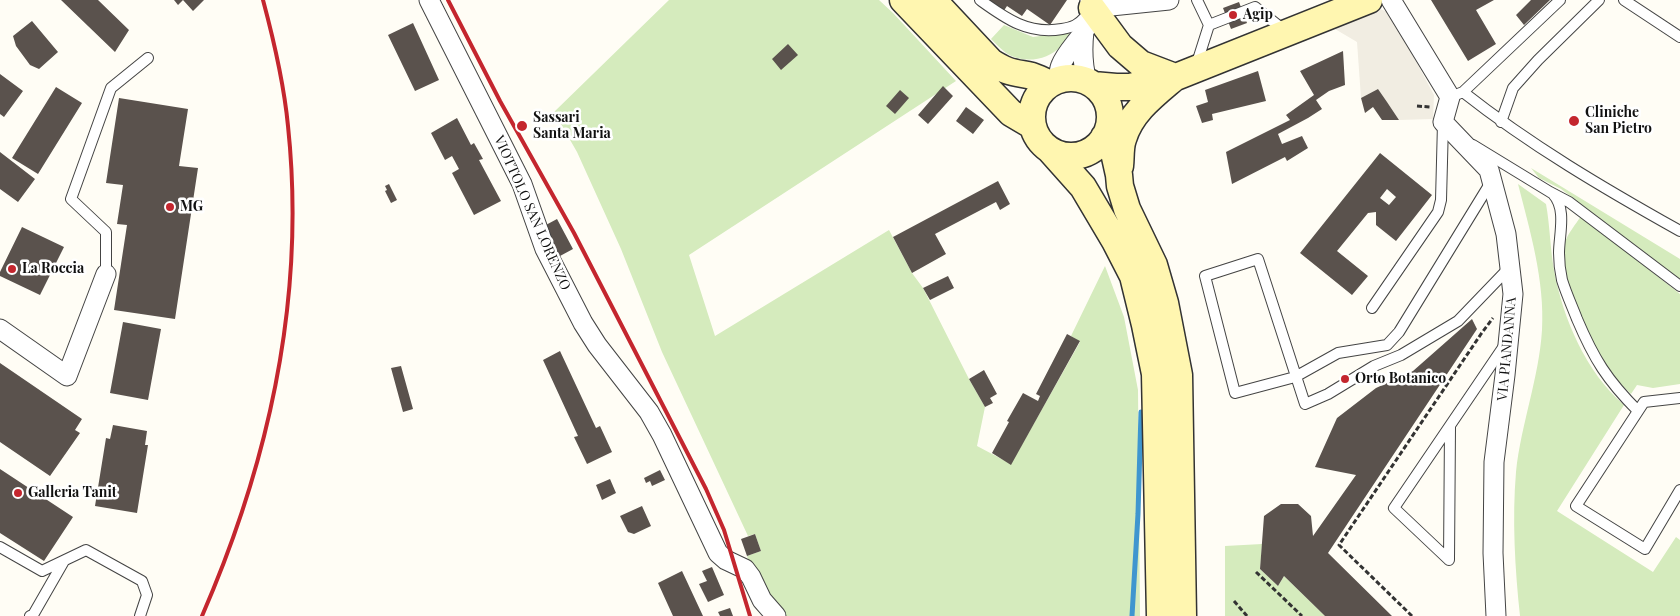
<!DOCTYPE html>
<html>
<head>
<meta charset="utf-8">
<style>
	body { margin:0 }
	canvas { display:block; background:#fffdf5 }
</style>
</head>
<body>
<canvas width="1680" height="616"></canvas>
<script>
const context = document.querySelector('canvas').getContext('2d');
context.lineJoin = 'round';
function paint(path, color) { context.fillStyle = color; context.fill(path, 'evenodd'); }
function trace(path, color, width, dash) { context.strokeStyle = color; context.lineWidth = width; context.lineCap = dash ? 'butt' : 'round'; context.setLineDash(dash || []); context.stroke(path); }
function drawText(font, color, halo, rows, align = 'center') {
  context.font = font + ' "Playfair Display",serif'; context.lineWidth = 5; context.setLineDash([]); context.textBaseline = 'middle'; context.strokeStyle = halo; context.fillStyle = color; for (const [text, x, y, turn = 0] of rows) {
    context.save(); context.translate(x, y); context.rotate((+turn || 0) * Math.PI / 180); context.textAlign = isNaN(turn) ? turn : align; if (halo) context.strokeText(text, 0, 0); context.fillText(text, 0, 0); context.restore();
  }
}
const green = new Path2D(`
	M669,0h210l14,13 63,68 -267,174 26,81 174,-106 23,43 11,15 46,91 16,28 -8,39 34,18 69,-122 -9,-6 34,-70 19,51 14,73 2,226h-361l-17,-16 -15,-44 14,-5 -6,-17 -7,2 -86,-184 -41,-103 -44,-97 -23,-40z
	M1004,25l29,12 37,-5c-3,5 -5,10 -9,14 -14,15 -38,18 -55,7 -5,-4 -10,-9 -15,-14z
	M1531,168l149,91v20l-119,-90 -22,-11z
	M1518,184l28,20c4,22 4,44 8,66 9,49 32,102 70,135l-67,106 96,61 23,-35 4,3v76h-160c-5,-47 -8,-97 -4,-144 5,-48 23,-94 26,-142 3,-49 -12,-99 -24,-146z
	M1581,216l99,78v90l-27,4 -16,-3 -6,9c-10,-10 -21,-20 -28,-32 -5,-7 -8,-16 -12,-24 -12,-25 -35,-68 -26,-96 3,-9 11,-18 16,-26z
	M1262,544l-2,25 18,17 6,-10 41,40h-100v-70z`);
const plaza = new Path2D(`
	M1380,9l10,4 44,82 -1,24 -34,1 -21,-31 -17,9 -4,-56 -22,-13z`);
const stream = new Path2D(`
	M1132,616l6,-102 3,-102`);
const building = new Path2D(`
	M61,0h37l31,30 -14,22z
	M174,0h30l-11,11 -10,-11 -5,5z
	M984,0h83l-17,25 -23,-16 -5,7 -15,-10 -4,6z
	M1431,0h63l-18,10 20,34 -28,17z
	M1531,0h19l-26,25 -8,-10z
	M1239,2l8,21 -16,6 -8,-21z
	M32,21l26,31 -19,17 -9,-4 -14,-19 -3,-10z
	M413,23l26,57 -24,11 -27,-56z
	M788,44l10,11 -17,15 -9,-11z
	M1343,51l2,34 -16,6 -13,9 6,9 -14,9 -30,16 4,10 20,-8 6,12 -21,13 -2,-4 -53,27 -6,-32 64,-32 -4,-5 28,-20 -14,-24z
	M1258,71l8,30 -54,13 1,6 -11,3 -6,-17 12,-4 -3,-12z
	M0,74l23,17 -19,26 -4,-3z
	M943,86l10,10 -25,28 -10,-9z
	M56,87l26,16 -44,71 -26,-16z
	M1378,89l9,13 12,18h-17l-9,-13 -8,6 -4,-15z
	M900,90l9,8 -14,16 -9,-8z
	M119,98l69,11 -9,57 19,2 -23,151 -61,-9 13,-85 -10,-1 6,-39 -17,-2z
	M966,107l18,13 -11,14 -17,-13z
	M457,118l14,27 3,-2 9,16 -4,1 22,41 -27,14 -22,-42 7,-4 -7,-13 -7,4 -14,-27z
	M0,152l35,27 -17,23 -18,-13z
	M1380,153l52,42 -36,46 -20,-16v-13l-8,1 -31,38 31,25 -16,19 -52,-42zM1387,189l9,8 -7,8 -9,-7z
	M998,181l12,23 -10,6 -4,-8 -61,32 11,20 -34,19 -19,-36z
	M389,184l8,16 -6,3 -6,-12 2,-1 -2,-4z
	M557,219l16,30 -13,7 -16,-30z
	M22,227l42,20 -24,48 -40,-19v-4z
	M948,276l6,12 -24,12 -7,-12z
	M1472,319l5,10 -149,224 64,63h-67l-41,-40 -6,10 -18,-17 4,-53 17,-12h17l13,12 2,20 43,-61 -41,-8 22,-49 39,-30 37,-17z
	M123,322l38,7 -13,71 -38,-7z
	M1067,334l13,7 -69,124 -19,-12 17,-31 -2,-1 16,-28 15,8 2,-5 -4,-2z
	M560,351l36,77 4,-2 12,26 -25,12 -13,-27 4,-1 -35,-76z
	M0,363l82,56 -7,11 5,3 -30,43 -50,-34z
	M401,366l12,43 -10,3 -12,-44z
	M984,370l13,24 -7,4 3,5 -8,4 -16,-28z
	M113,425l34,6 -2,14h3l-11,68 -42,-7 11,-68 4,1z
	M0,469l73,48 -29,44 -44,-28z
	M660,470l5,10 -13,6 -2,-5 -4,2 -2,-5z
	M610,479l6,14 -14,7 -6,-15z
	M642,506l9,20 -17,8 -6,-2 -8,-16z
	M755,534l6,17 -14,5 -6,-17z
	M712,567l12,28 -16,7 -9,-18 8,-3 -5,-10z
	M682,571l21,45h-30l-15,-33z
	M730,608l3,8h-13l-2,-4z`);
const path = new Path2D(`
	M1417,106l13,1
	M1256,572l46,44
	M1234,601l13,15
	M1412,616l-73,-71 142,-211 12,-16`);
const lane = new Path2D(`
	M980,0c25,18 48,35 82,29 11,-2 16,-4 23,-12
	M1197,0l12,25
	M1624,0l56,37
	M1196,66l13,-41 46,-18 30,24
	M1463,92c67,53 142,97 217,139
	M1458,94l5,-2 97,-92
	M1501,122l12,-34 25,-28 61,-60
	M1473,145l77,47 19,10 111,84
	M1491,182l-92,150 -12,13 -49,8 -43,24 -60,16 -30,-117 53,-17 47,145 23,-10 46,-28 27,-11 57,-34 51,-53
	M1553,194c14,15 6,41 6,59 0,9 1,18 3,27 4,13 10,26 15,39 17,40 30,61 61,92
	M106,274v-42l-35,-33 40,-111 37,-30
	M1372,308l66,-96 3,-12 2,-77
	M1680,398l-36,4 -68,104 69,43 35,-59
	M0,547l42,24 44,-21 56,31 5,14 -7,21
	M1449,560l-55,-52 110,-162
	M1449,560l1,-133
	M30,616l3,-1 31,-54`);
const street = new Path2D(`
	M429,0l93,184 23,65 38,74 14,22 52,67 13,23 56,118 8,7 19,9 6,8 11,23 14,16
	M1391,0l59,97 -7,25 46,48 17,64 7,60 -8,81 -11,87 -1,91 3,63
	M1092,8l77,-8
	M1084,31c-2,18 -2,33 3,50
	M1058,80c1,-5 1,-11 3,-15 8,-21 38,-39 29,-64
	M0,329l67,47 39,-102`);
const secondary = new Path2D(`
	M903,0l108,113 22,13
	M933,0l58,62c17,11 22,10 41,14 6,2 12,5 18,8
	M1092,8l28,38 21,18 34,13
	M1032 117a39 39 0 1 1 78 0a39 39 0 1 1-78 0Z
	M1093,85l23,2h14l46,-10 193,-77
	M1104,137l9,11 6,27 1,11 7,23 27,56 11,38 14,72 4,241
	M1050,150l33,37 32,54 18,35 12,49 10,49 5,242
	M1120,166c1,-8 0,-19 3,-27 8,-27 31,-44 51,-61`);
const rail = new Path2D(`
	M448,0l52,101 74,132 132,256 18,41 26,86
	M202,616c68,-156 104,-320 86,-490 -4,-42 -14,-85 -25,-126`);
const markers = [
	[1233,15,5,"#c4262e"],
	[1574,121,6,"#c4262e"],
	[522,126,6,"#c4262e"],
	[170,207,5,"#c4262e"],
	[12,269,5,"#c4262e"],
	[1345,379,5,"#c4262e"],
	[18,493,5,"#c4262e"]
];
const poiNames = [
	["Agip",1243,15],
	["Cliniche",1585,113],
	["San Pietro",1585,129],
	["Sassari",533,118],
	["Santa Maria",533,134],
	["MG",180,207],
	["La Roccia",22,269],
	["Orto Botanico",1355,379],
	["Galleria Tanit",28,493]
];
const streetNames = [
	["VIOTTOLO SAN LORENZO",532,213,66],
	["VIA PIANDANNA",1507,349,-85]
];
paint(green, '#d5ebbd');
paint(plaza, '#f1ede2');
trace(stream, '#3f96cf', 5);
paint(building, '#5a524d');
trace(lane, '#444', 12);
trace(street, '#444', 21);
trace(secondary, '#333', 29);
trace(path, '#333', 3, [5, 2.5]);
trace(lane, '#fff', 10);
trace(street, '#fff', 19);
trace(secondary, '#fff6b0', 26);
trace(rail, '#c4262e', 4);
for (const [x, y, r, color] of markers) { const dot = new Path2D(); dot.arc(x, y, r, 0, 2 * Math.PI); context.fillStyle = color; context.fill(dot); trace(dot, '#fff', 2); }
drawText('bold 14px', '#111', '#fff', poiNames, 'left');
drawText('14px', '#111', '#fff', streetNames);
</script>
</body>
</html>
